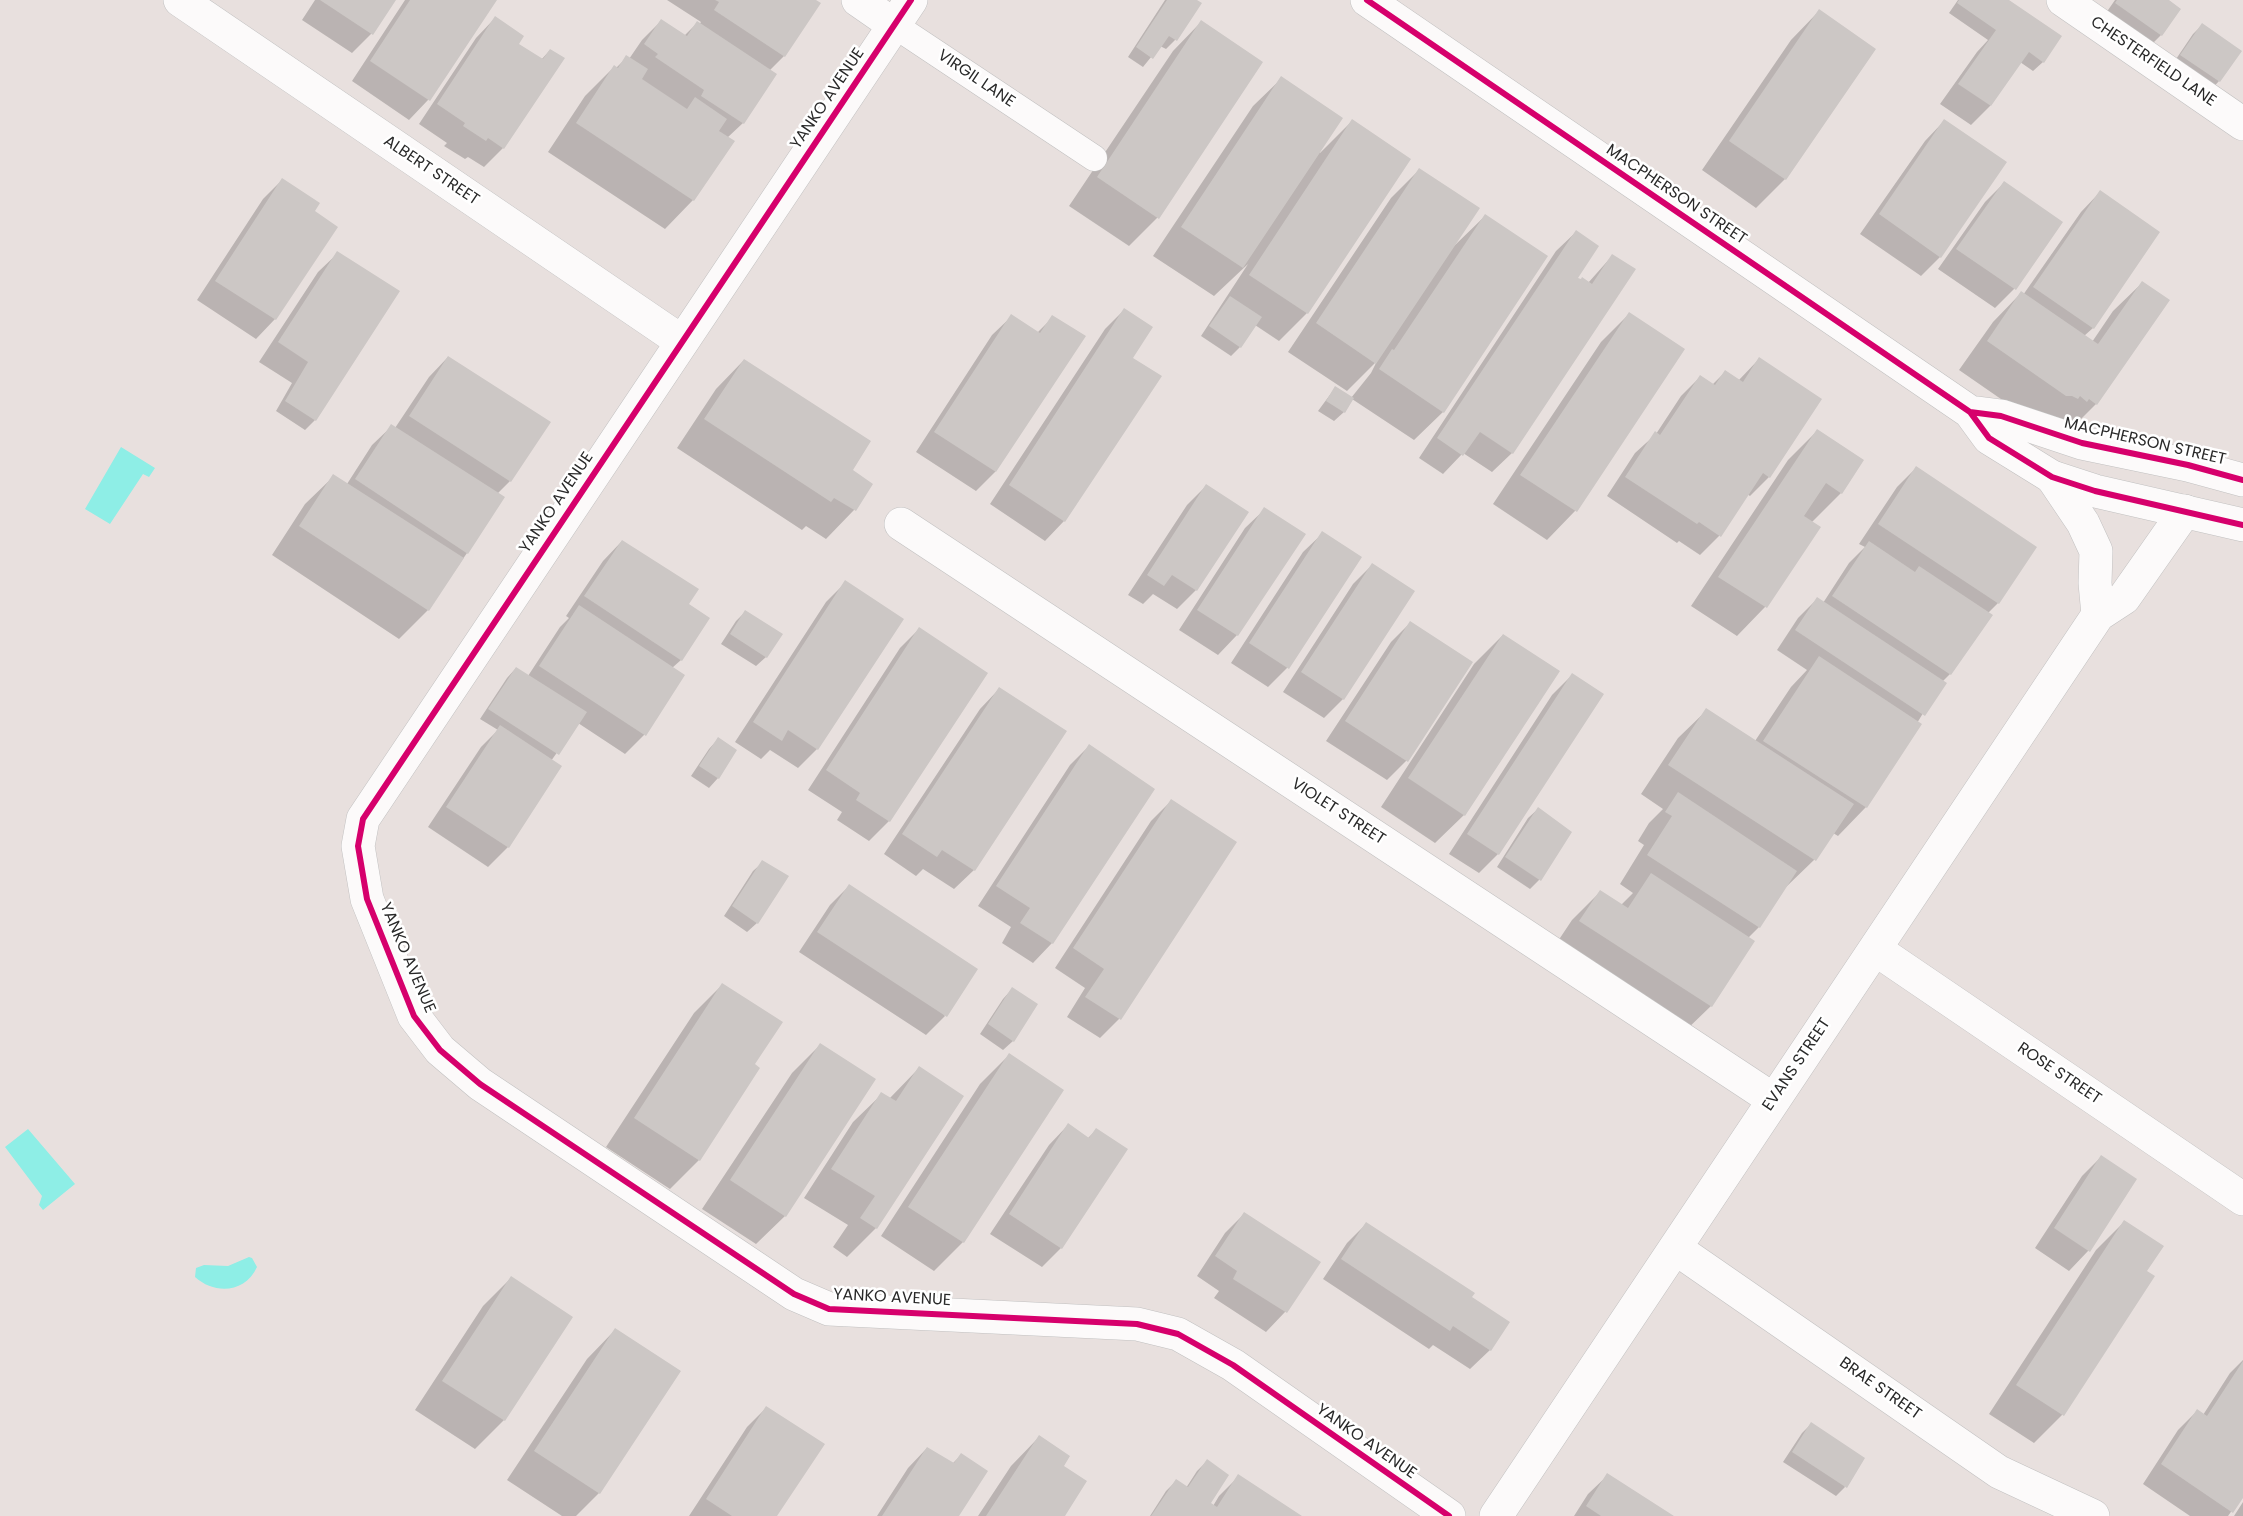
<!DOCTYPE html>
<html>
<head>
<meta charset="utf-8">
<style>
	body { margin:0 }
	canvas { display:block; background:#e8e0de }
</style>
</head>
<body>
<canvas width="2243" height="1516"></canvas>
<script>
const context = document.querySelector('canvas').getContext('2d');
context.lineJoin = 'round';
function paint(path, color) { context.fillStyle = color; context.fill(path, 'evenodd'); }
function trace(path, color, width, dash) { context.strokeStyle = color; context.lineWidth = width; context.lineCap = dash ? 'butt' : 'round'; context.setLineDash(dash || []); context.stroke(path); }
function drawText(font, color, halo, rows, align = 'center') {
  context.font = font + ' Poppins,sans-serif'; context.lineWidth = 5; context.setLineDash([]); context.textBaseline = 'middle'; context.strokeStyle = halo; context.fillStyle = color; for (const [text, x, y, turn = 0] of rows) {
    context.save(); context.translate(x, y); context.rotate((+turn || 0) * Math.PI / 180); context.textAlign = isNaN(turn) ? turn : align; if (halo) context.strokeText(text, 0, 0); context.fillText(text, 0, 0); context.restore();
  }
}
const water = new Path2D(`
	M121,447l34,21 -6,9 -6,-3 -33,50 -25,-15z
	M28,1129l47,55 -32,26 -4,-5 3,-9 -37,-49z
	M249,1257l3,1 5,9c-12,26 -42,28 -62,10l1,-9 8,-3 24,1z`);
const shadow = new Path2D(`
	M315,0h79l-23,34 -19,19 -50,-33z
	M405,0h91l-68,100 -19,20 -57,-39z
	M667,0h147l-30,56 -15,15 -26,52 -16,15 -34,62 -28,29 -117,-77 37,-56 29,-29 2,1 11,-11 2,2 13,-19 19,-19 23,15 13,-13 2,2 2,-3z
	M1165,0h29l5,4 -24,36 -9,9 -6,-3 -17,21 -15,-10z
	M1958,0h49l53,36 -17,26 -10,9 -13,-9 -30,44 -19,19 -31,-21 37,-52 11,-12 -39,-27z
	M2115,0h51l-5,35 -9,9 -46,-31z
	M1819,11l55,38 -89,130 -29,29 -54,-38 89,-130z
	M495,18l22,26 24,16 9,-10 -47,98 -19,19 -16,-10 -3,2 -21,-13 3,-3 -28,-19 57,-86z
	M1201,22l-44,196 -28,28 -60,-40 104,-155z
	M2202,25l17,56 -9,10 -38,-26 21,-31z
	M1282,78l38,75 32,-32 -45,192 -28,28 -24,-16 -15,22 -9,9 -30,-20 47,-72 -34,32 -61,-40 100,-150z
	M1944,121l-4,136 -19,19 -61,-42 65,-93z
	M1419,170l35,76 31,-30 -42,196 -29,28 -62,-41 -8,13 -10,9 -16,-10 17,-23 16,10 20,-25 6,-12 -30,30 -59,-39 103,-154z
	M282,180l31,32 23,15 -61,92 -19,20 -59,-39 66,-101z
	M2004,183l10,106 -19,19 -57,-39 47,-67z
	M2100,192l-7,136 -9,8 8,6 21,-31 29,-28 -46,121 -28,28 -31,-8 -78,-54 34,-48 28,-29 2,2 58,-83z
	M1576,232v46l12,5 24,-27 -100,197 -20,19 -29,-19 -20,21 -24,-16 137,-207z
	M338,253l1,131 -24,36 -10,10 -29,-19 16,-28 -33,-21 59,-90z
	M1124,310l7,48 -67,163 -19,20 -55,-37 115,-175z
	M1629,314l54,35 -108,162 -28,29 -54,-36 108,-162z
	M1012,316l25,17 16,-16 30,20 -88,135 -19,19 -60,-39 76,-117z
	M448,357l62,124 -13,13 -30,59 -39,57 -29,29 -127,-84 33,-51 29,-28 13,8 25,-39 20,-19 3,2 34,-51z
	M1759,359l10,118 -19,19 -3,-2 -28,42 -19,19 -21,-14 -2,2 -70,-47 28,-43 21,-19 25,-38 19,-19 12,8 13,-13 13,9z
	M744,360l107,110 20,14 -17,26 -28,29 -20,-13 -4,4 -125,-82 39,-59z
	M1817,431l24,62 -30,30 8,4 -54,80 -28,29 -46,-30 97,-146z
	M1916,468l119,80 -37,55 -10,10 3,2 -41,59 -8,8 -76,125 -28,29 -5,-3 -19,27 -29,28 -26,39 -11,11 -37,68 -29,28 -130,-84 20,-30 28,-28 21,13 12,-12 -13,-9 24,-39 -6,-4 11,-18 14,-14 -22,-15 37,-56 29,-28 48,31 36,-54 16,-17 -30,-20 21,-32 19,-19 6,4 26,-40 16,-16 -6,-3 38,-57z
	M1206,486l-10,104 -19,19 -24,-15 -10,10 -15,-9 59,-90z
	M1265,509l39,26 -67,100 -19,20 -39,-25 66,-102z
	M1323,533l-36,135 -19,19 -37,-24 72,-111z
	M622,541l59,119 -9,8 -28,67 -19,19 -47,-31 -27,38 9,6 -52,80 -20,20 -60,-40 53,-80 17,-17 -18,-11 27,-41 9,-10 12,8 32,-49 9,-9 -3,-2 37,-55z
	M1372,565l-29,134 -19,19 -41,-26 70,-108z
	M846,582l-29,167 -19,19 -28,-18 -9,9 -26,-17 91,-140z
	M745,612l21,45 -10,9 -35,-22 15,-23z
	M1410,623l61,40 -65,98 -19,19 -61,-39 65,-99z
	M919,629l67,44 -97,148 -20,20 -32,-21 5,-8 -34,-22 92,-142z
	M1503,635l-39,180 -29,28 -54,-36 93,-143z
	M1572,675l-74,179 -19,19 -30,-19 103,-159z
	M999,689l-25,181 -20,19 -31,-20 -7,7 -32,-22 96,-145z
	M718,739v39l-9,10 -18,-12 18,-27z
	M1089,746l64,43 -101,154 -19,20 -31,-20 9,-16 -33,-21 92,-141z
	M1171,801l-52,218 -19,19 -33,-21 18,-29 -30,-20 96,-147z
	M1538,809l1,71 -9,9 -33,-22 31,-49z
	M763,862l-6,61 -10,9 -23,-16 29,-45z
	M849,886l96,130 -19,19 -127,-83 31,-47z
	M722,985l31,80 5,4 -59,91 -29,29 -64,-42 88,-134z
	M1012,989l1,52 -10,9 -23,-16 23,-35z
	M820,1045l-35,171 -29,28 -54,-35 90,-136z
	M1009,1055l53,35 -99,152 -29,29 -53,-35 99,-152z
	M919,1068l43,29 -86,131 -29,29 -14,-10 15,-22 -44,-27 49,-76 29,-28 7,5z
	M1068,1125l19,14 9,-9 -35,118 -19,19 -52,-33 59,-89z
	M2101,1157l34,23 -47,71 -19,20 -34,-23 47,-72z
	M1244,1214l75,48 -34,50 -19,20 -52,-34 5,-7 -22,-15 28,-43z
	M2124,1222l21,50 -83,143 -28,28 -45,-29 107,-164z
	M1366,1224l103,73 21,53 -20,19 -37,-24 -4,4 -106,-70 24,-36z
	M511,1278l-7,142 -29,29 -60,-39 68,-104z
	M615,1330l-16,163 -23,23h-14l-55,-36 80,-121z
	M2243,1360v135l-15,21h-38l-47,-32 35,-54 19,-19 6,4 27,-42z
	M766,1408l10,108h-87l58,-89z
	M1811,1424l34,63 -9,9 -53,-34 19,-29z
	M1039,1437l23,29 1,50h-85l33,-50z
	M927,1448l25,16 9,-9 -4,61h-80l31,-48z
	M1207,1461l2,42 4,3 6,-10 20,-20 61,40h-150l16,-25 10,-10 10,7 11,-17z
	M1608,1475l63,41h-97l14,-22z
	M2243,1502v14h-9z`);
const building = new Path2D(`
	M320,0h76l-23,35z
	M410,0h87l-67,101 -60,-40z
	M715,0h101l5,3 -36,54 -71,-47 5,-8z
	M1167,0h30l5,3 -25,38 -8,-5 -16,23 -17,-12z
	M1959,0h50l53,36 -18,27 -15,-11 -38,54 -33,-22 38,-54 -39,-27z
	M2117,0h52l12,9 -19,27 -47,-33z
	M1819,9l57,40 -90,131 -57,-39z
	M495,16l29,20 -5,8 24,15 7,-10 15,9 -61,91 -16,-11 -2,3 -23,-15 2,-3 -28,-19z
	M661,19l26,17 10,-15 80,53 -33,50 -43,-28 3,-6 -49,-33 3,-3 -14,-10z
	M1201,20l62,42 -104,157 -62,-42z
	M2202,23l40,28 -22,31 -40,-27z
	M626,55l22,14 -6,10 45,30 8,-12 32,22 -8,12 16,10 -41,60 -118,-78 38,-58 4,3z
	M1281,76l62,42 -100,150 -62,-41z
	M1352,119l59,40 -103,155 -59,-39z
	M1944,119l63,43 -66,96 -62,-44z
	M1419,168l61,40 -104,156 -60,-41z
	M282,178l38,25 -5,8 23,16 -62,93 -61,-39z
	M2004,181l59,41 -47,68 -60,-41z
	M2100,190l60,42 -66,97 -61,-42z
	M1485,214l63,42 -104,157 -65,-44 13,-20 2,1z
	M1576,230l23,16 -21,32 3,1 1,-2 10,7 20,-30 24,15 -123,185 -33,-22 -17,24 -26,-18z
	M337,251l63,40 -84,130 -31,-20 23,-39 -30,-20z
	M2142,281l28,19 -73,105 -8,-6 -2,3 -7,-6 -2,3 -6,-3h-6l-79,-55 34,-50 77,53z
	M1230,296l32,21 -21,31 -32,-22z
	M1124,308l29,19 -20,31 29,18 -97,146 -56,-37z
	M1629,312l56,37 -108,163 -57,-37z
	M1011,314l29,19 12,-18 34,21 -90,136 -62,-40z
	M448,356l103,66 -40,60 -102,-66z
	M1759,357l63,42 -52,79 -7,-5 -42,64 -22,-15 -2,2 -72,-47 30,-46 5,4 40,-60 15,10 10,-15 18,12z
	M744,359l127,82 -18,29 20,14 -17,27 -22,-13 -3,4 -127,-83z
	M1335,386l19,12 -9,15 -19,-12z
	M391,424l114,73 -37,57 -113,-75z
	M1817,429l47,31 -22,34 -16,-11 -22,33 17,11 -54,81 -49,-31z
	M1916,466l121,81 -38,57 -121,-80z
	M333,474l131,84 -35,53 -130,-85z
	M1206,484l43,28 -52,79 -25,-16 -8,11 -17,-11z
	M1264,507l42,27 -68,102 -41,-26z
	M1322,531l40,26 -73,112 -40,-26z
	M622,540l77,49 -10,15 21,14 -28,43 -98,-65z
	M1869,541l46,31 4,-6 74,49 -42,60 -119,-79z
	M1372,563l43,28 -71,109 -43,-28z
	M845,580l59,39 -86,131 -30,-20 -6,11 -29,-19z
	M1817,597l130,86 -22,33 -130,-86z
	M579,605l106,70 -39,61 -107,-70z
	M745,610l38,24 -16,24 -37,-24z
	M1410,621l63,41 -65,100 -63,-41z
	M919,627l69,46 -98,149 -34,-22 4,-7 -34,-23z
	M1503,634l57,37 -95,145 -57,-38z
	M1819,656l103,68 -55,84 -104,-67z
	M516,667l71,45 -28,43 -71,-46z
	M1572,673l32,21 -105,161 -32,-21z
	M999,687l68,44 -92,140 -33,-21 -5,7 -35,-23z
	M1706,708l148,96 -38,57 -148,-96z
	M500,725l62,41 -53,82 -63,-41z
	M718,737l19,13 -18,29 -20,-13z
	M1089,744l66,45 -102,155 -33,-21 10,-15 -34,-22z
	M1678,792l119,79 -37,57 -113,-73 25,-39 -7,-4z
	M1171,799l66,43 -116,178 -36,-23 19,-28 -31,-21z
	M1538,807l34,25 -31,49 -36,-24z
	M762,860l27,16 -31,48 -26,-18z
	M1651,873l104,68 -43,66 -133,-86 21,-31 28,18z
	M849,884l129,85 -31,48 -130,-85z
	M722,983l61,39 -28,42 5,4 -60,93 -66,-43z
	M1012,987l26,17 -24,38 -26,-18z
	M820,1043l56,36 -90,138 -56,-37z
	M1009,1053l55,37 -100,153 -56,-36z
	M919,1066l45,30 -87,133 -17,-11 15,-22 -44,-27 50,-77 15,9z
	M1068,1123l21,15 7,-10 32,21 -66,100 -53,-35z
	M2101,1155l36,24 -47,73 -36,-24z
	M1244,1212l77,50 -34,51 -54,-34 4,-8 -22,-15z
	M2124,1220l40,26 -17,25 8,5 -91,140 -48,-31z
	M1366,1222l109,71 -3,4 38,25 -19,29 -38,-25 -3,5 -109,-72z
	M511,1276l62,41 -68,104 -63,-40z
	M615,1328l66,43 -81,123 -66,-43z
	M2243,1361v137l-10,15 -72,-49 36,-55 10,7z
	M766,1406l59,38 -48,72h-45l-26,-17z
	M1811,1422l54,36 -18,30 -55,-36z
	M1039,1435l31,21 -6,10 23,15 -22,35h-79z
	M927,1447l27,16 7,-10 27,18 -29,45h-77z
	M1207,1459l22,16 -18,28 6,4 21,-33 64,42h-151l25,-37 12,8z
	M1607,1473l67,43h-73l-15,-10z`);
const service = new Path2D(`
	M894,25l200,133`);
const minor = new Path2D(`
	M180,0l501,341
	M858,0l36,25
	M911,0l-548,819 -5,27 9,53 47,117 26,34 40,34 314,210 35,15 308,15 41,10 55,31 216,151
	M2063,0l180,124
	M2052,477l31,46 13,28 -1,32 3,32
	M901,524l873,576
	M1875,949l368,250
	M1675,1248l324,224 94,44
	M1496,1516l602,-901 26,-17 61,-87`);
const secondary = new Path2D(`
	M1367,0l603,412 19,26 63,39 43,14 148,34
	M1970,412l31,4 81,27 106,22 55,15`);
const cycleway = new Path2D(`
	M911,0l-548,819 -5,27 9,53 47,117 26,34 40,34 314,210 35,15 308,15 41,10 55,31 216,151
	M1367,0l603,412 19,26 63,39 43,14 148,34
	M1970,412l31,4 81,27 106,22 55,15`);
const streetNames = [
	["CHESTERFIELD LANE",2153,62,34],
	["VIRGIL LANE",976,79,34],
	["YANKO AVENUE",828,99,-56],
	["ALBERT STREET",431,171,34],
	["MACPHERSON STREET",1676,195,34],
	["MACPHERSON STREET",2145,442,13],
	["YANKO AVENUE",557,503,-56],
	["VIOLET STREET",1338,812,33],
	["YANKO AVENUE",407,958,67],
	["EVANS STREET",1797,1065,-56],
	["ROSE STREET",2059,1074,34],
	["YANKO AVENUE",892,1298,3],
	["BRAE STREET",1880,1389,35],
	["YANKO AVENUE",1366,1442,35]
];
paint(water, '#8eeee6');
paint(shadow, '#0003');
paint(building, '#ccc7c5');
trace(service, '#c1c0c0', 27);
trace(minor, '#c1c0c0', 34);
trace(secondary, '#c1c0c0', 34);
trace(service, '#fcfafa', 26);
trace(minor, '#fcfafa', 33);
trace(secondary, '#fcfafa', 33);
trace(cycleway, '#d6006c', 6);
drawText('16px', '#292929', '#fff', streetNames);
</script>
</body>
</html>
